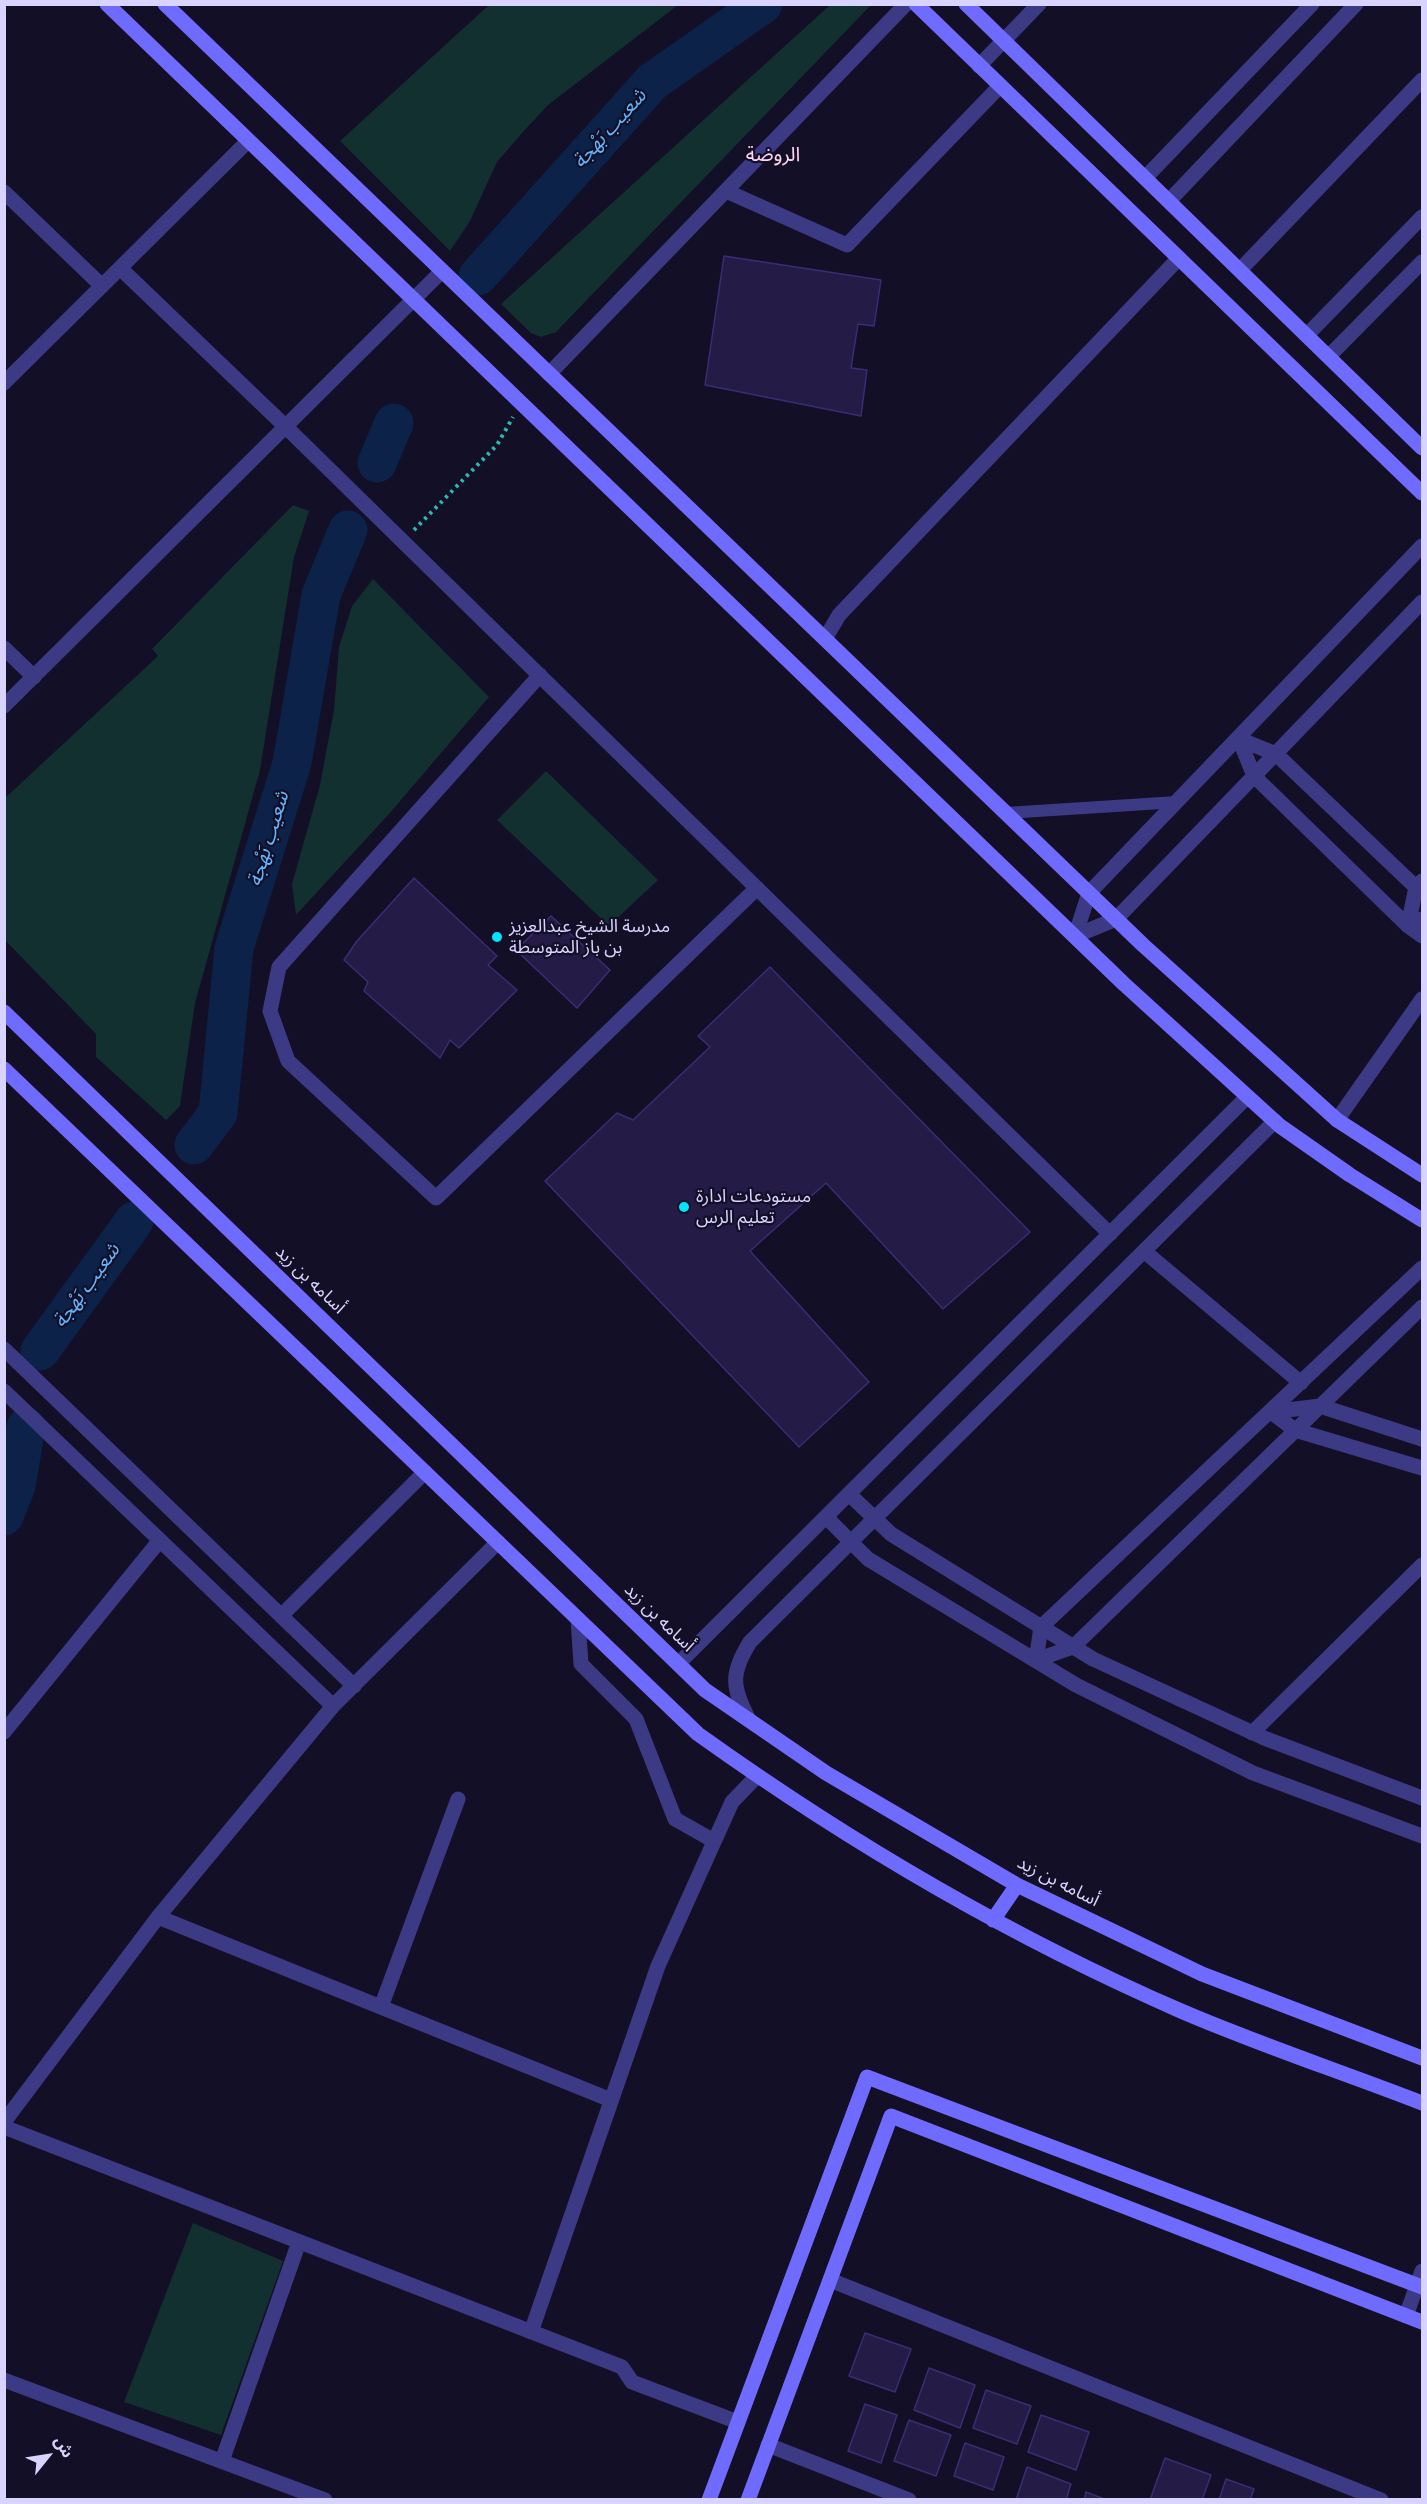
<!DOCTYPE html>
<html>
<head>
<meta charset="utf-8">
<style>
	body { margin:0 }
	#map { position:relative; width:1427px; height:2504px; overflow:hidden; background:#130f26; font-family:"Fira Sans Condensed","Noto Sans Arabic",sans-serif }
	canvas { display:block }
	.frame { position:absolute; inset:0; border:6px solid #d9d4ff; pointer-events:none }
	.north { position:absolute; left:18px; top:2426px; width:60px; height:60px; -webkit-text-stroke:4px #130f26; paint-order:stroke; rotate:60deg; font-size:16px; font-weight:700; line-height:24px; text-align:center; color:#d9d4ff }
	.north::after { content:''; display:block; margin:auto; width:21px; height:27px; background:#d9d4ff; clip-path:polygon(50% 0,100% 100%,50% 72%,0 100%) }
</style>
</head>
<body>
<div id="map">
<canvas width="1427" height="2504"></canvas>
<div class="frame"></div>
<div class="north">ش</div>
</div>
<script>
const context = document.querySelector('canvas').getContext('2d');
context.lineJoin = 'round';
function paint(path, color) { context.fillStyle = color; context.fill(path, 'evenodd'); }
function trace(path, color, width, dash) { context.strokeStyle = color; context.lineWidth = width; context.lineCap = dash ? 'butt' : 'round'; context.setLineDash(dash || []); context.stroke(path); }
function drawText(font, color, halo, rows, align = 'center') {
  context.font = font + ' "Fira Sans Condensed","Noto Sans Arabic",sans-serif'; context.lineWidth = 4.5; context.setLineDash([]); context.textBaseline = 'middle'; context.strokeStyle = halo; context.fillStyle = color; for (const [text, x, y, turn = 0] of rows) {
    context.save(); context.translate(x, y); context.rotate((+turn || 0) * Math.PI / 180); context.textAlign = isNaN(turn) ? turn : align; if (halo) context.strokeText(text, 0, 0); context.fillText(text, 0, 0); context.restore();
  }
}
const green = new Path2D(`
	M489,5h189l-130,100 -26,28 -25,29 -27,59 -20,30 -110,-110z
	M830,5h41l-315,327 -15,5 -10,-4 -30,-29z
	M293,505l16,6 -15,46 -34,213 -65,233 -15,103 -14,14 -70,-63v-23l-91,-94v-142l153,-142 -6,-7z
	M373,579l116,118 -100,117 -93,101 -4,-31 28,-99 14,-75 5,-63 13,-41z
	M546,771l112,109 -49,46 -112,-106z
	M193,2223l90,38 -62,174 -97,-33z`);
const river = new Path2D(`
	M478,276l174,-194 111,-78
	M377,463l17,-40
	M194,1145l24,-32 16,-165 58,-185 29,-168 27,-65
	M40,1351l94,-130
	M4,1516l12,-30 10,-59`);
const building = new Path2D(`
	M724,256l157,24 -7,46 -16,-2 -7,44 16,2 -6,46 -156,-31z
	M414,878l83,78 -9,9 29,25 -58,58 -9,-8 -10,18 -76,-67 4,-9 -24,-22 13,-19z
	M551,916l59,54 -33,38 -61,-58z
	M770,967l260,265 -87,77 -117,-126 -76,68 119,131 -70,65 -254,-266 72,-68 16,7 77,-73 -12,-11z
	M865,2333l46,16 -16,43 -46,-16z
	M929,2368l46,17 -15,43 -46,-18z
	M986,2390l45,16 -14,38 -44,-16z
	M865,2404l32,11 -16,48 -33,-12z
	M1041,2415l48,17 -13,38 -48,-18z
	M909,2420l42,15 -15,41 -42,-15z
	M965,2443l39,14 -11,33 -39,-14z
	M1165,2458l46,17 -9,25h-52z
	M1027,2467l44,17 -5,16h-50z
	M1226,2479l28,10 -4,11h-31z
	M1086,2492l21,8h-23z`);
const path = new Path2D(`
	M414,530l83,-85 16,-28`);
const lane = new Path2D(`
	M1006,813l171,-11`);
const street = new Path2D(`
	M979,66l60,-62
	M1145,178l167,-174
	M726,191l121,54 153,-159
	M4,192l98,94
	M1169,201l187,-197
	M120,268l166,159 824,807
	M1240,270l182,-190
	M1307,335l115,-118
	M1329,356l93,-94
	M549,374l357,-370
	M4,383l244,-242
	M1422,546l-333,347 -14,43 41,-17 306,-317
	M825,639l14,-24 340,-357
	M4,648l30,29
	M540,675l-261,292 -9,44 18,50 148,137 321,-310
	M4,706l438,-435
	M1239,739l15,37 154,150 14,10
	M1239,739l37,15 146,139
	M1422,881l-6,6 -8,39 14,-7
	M1337,1120l85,-121
	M1144,1251l157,132
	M1422,1268l-381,359 -5,33 37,-13 349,-340
	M4,1349l350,337
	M4,1391l329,315
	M1271,1412l24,18 127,38
	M1271,1412l49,-6 102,33
	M849,1494l42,40 202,125 171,79 158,60
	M826,1517l42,42 208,126 177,88 169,63
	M281,1616l144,-144
	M578,1619l3,45 55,55 39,100 39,22
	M678,1664l569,-567
	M749,1720c-17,-33 -19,-46 1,-78l525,-521
	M4,1732l156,-192
	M1252,1733l170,-168
	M158,1917l453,183
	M381,2007l77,-208
	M4,2122l154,-205 175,-211 165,-164
	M4,2127l618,240 10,15 106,40
	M830,2280l551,220
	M1406,2316l16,-45
	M531,2332l127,-366 74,-164 25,-26
	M4,2380l321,120
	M768,2445l141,55
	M222,2461l77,-219`);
const secondary = new Path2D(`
	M107,4l1017,980 156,142 70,49 72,45
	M165,4l978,941 194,175 85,55
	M916,4l506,489
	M966,4l456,444
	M4,1012l701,678 121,83 191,112 185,89 220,84
	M4,1069l694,665c151,108 313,203 483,277 79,34 161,61 241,92
	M993,1920l24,-35
	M709,2500l158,-423 555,210
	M748,2500l143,-384 531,206`);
const markers = [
	[497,937,6,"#00e5ff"],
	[684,1207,6,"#00e5ff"]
];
const poiNames = [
	["مدرسة الشيخ عبدالعزيز",509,927],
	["بن باز المتوسطة",509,948],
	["مستودعات ادارة",696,1197],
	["تعليم الرس",696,1218]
];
const streetNames = [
	["أسامه بن زيد",310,1280,44],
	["أسامه بن زيد",659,1618,44],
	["أسامه بن زيد",1058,1882,27]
];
const waterNames = [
	["شعيب بَهْجة",610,129,-48],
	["شعيب بَهْجة",269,839,-73],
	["شعيب بَهْجة",87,1286,-54]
];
const neighbourhoodNames = [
	["الروضة",773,155]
];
paint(green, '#12302f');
trace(river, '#0c2248', 39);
paint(building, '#241b47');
trace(building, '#3b2d73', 1.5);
trace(path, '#2fb8b0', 4, [3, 4.5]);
trace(lane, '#3d3a85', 12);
trace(street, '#3d3a85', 15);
trace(secondary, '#6f6bff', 15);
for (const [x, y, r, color] of markers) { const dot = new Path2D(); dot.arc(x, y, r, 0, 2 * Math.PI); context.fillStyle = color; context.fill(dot); trace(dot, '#130f26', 2); }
drawText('18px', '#d9d4ff', '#130f26', poiNames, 'left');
drawText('18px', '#d9d4ff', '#130f26', streetNames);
drawText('italic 20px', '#62b6ff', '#130f26', waterNames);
drawText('20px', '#ffd6f0', '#130f26', neighbourhoodNames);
</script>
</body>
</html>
